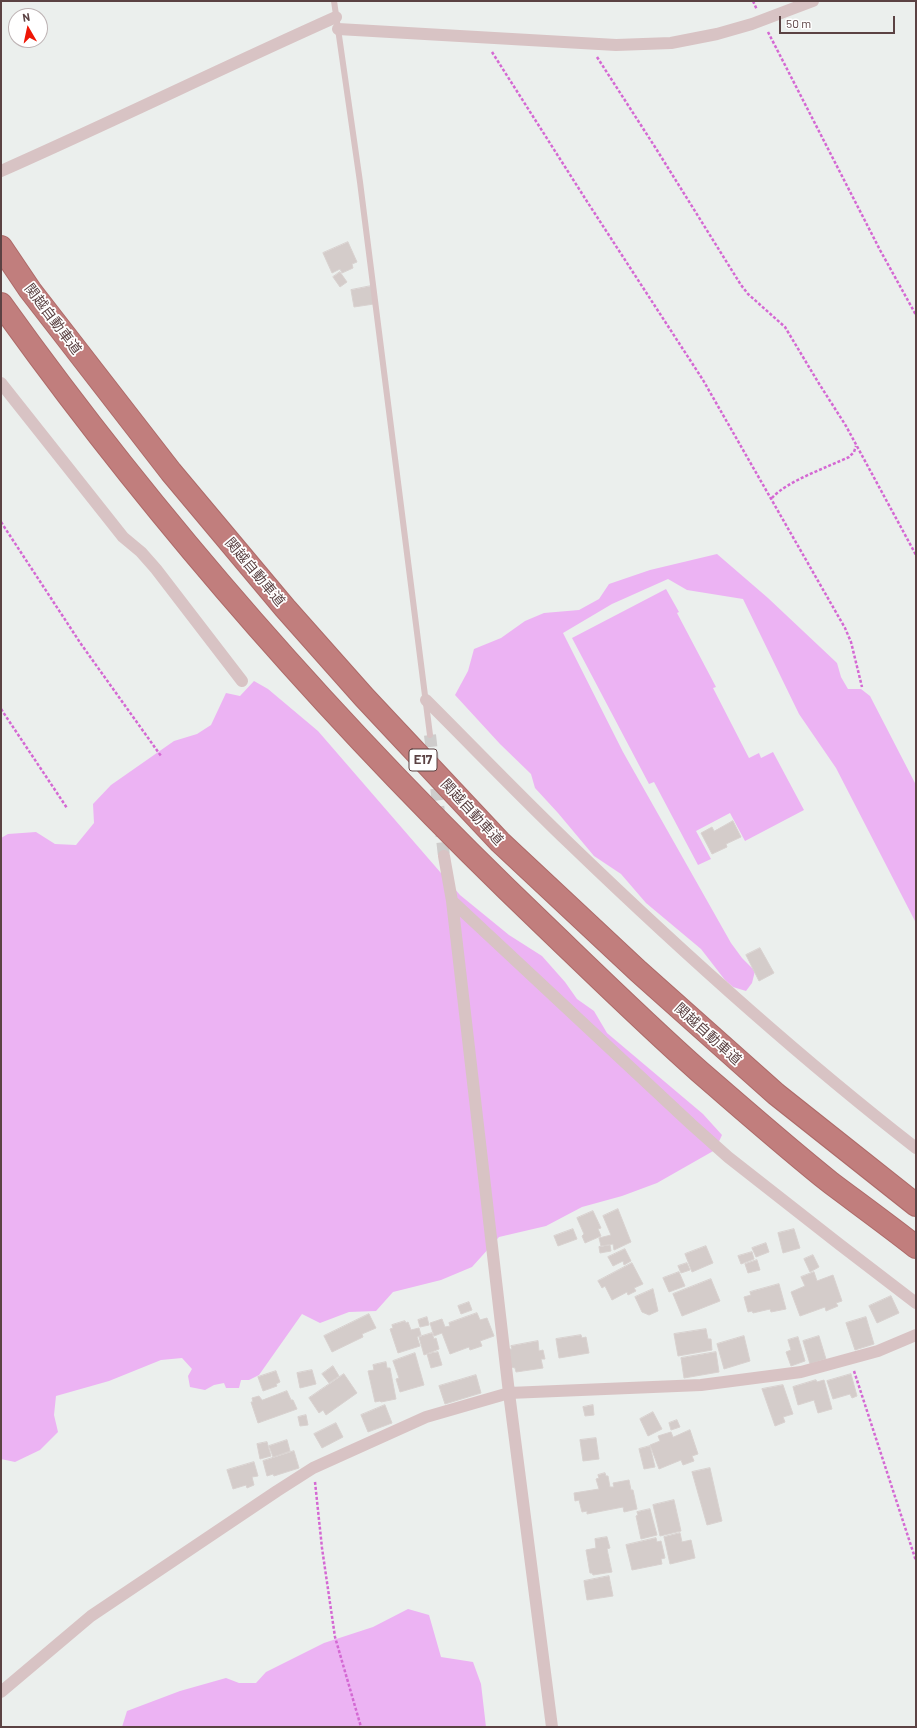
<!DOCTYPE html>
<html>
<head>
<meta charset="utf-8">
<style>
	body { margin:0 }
	#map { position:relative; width:917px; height:1728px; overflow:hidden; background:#ebefed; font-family:Barlow,sans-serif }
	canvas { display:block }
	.frame { position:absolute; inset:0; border:2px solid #5b4243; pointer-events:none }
	.north { position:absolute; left:8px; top:8px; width:40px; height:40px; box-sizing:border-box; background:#fff; border:1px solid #bdb3b4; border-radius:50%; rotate:351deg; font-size:11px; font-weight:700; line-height:16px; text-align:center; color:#5b4243 }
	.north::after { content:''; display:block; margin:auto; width:14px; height:18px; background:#ee1606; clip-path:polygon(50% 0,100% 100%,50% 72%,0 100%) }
	.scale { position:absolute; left:779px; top:16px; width:116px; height:18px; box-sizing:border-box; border:2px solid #5b4243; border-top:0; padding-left:5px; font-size:12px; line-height:14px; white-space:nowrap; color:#5b4243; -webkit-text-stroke:3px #fff; paint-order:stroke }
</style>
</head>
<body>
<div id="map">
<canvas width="917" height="1728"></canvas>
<div class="frame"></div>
<div class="north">N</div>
<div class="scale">50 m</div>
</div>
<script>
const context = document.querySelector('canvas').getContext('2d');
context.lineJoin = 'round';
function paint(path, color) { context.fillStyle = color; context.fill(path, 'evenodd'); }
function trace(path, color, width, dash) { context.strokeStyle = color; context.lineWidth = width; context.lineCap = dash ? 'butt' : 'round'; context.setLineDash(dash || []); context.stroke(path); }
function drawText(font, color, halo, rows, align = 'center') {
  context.font = font + ' Barlow,"Noto Sans JP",sans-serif'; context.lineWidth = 3.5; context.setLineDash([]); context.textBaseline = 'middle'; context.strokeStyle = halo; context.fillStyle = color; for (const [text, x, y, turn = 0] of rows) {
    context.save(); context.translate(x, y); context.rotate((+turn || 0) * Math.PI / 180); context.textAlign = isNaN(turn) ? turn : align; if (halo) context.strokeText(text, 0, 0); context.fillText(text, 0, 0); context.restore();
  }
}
const green = new Path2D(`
	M717,554l51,44 69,65 4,14 7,12h13l9,7 46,89v138l-80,-155 -37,-54 -56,-115 -56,-9 -19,-11 -56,25 -49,29 60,119 108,191 11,15 13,13 -3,12 -6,8 -13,-4 -8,-7 -24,-31 -55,-46 -25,-29 -27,-18 -36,-43 -23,-25 -4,-14 -31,-30 -45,-49 13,-24 6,-22 27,-11 24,-17 19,-8 35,-3 20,-11 10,-15 41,-14z
	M666,589l13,23 -2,1 39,74 -3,1 36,70 10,-5 2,5 12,-6 31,58 -59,31 -15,-28 -34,18 15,28 -13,6 -44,-83 -5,2 -77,-146z
	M254,681l14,8 50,42 142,164 49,40 33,21 23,26 12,17 17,12 13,22 96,81 19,21 -7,15 -58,33 -35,13 -40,11 -36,19 -47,11 -27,30 -31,13 -48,12 -17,19 -27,1 -29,11 -18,-9 -43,61 -10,5h-8l-2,8h-13l-2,-5 -10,2 -9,5 -15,-3 -2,-11 4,-7 -10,-11 -21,2 -52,21 -53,15 -2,19 4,17 -18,18 -25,12 -14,-3v-621l7,-4 28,-2 19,12 21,1 18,-22 -1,-19 18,-19 63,-44 23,-7 14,-9 15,-32 14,3z
	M408,1609l21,6 12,42 32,5 8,22 5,43h-364l5,-16 53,-20 46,-13 13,5h17l10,-11 58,-29 49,-16z`);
const building = new Path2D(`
	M348,242l9,20 -5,2 1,4 -11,5 -2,-4 -8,4 -9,-20z
	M340,272l7,10 -7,5 -7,-10z
	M371,286l3,18 -20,3 -3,-17z
	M733,821l8,16 -15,7 1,3 -15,7 -11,-21 11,-6 2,4z
	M760,948l14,25 -15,8 -13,-26z
	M618,1209l13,33 -17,8 -1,-6 -12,2 -2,-8 12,-3 -8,-19z
	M593,1211l8,17 -3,1 3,7 -16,7 -3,-7 2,-2 -7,-16z
	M573,1229l4,10 -19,7 -4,-10z
	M794,1229l6,19 -17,5 -5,-20z
	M766,1243l3,9 -13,5 -4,-9z
	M610,1245l1,6 -11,2 -1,-6z
	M706,1246l7,17 -21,9 -7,-18z
	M625,1249l6,12 -7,4 -1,-4 -10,5 -5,-9z
	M752,1252l2,7 -13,5 -3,-8z
	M813,1255l6,12 -9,5 -6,-13z
	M757,1260l3,10 -12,3 -3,-9z
	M632,1263l11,21 -9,4 2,3 -8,4 -1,-3 -15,8 -7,-14 -3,2 -4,-7z
	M687,1263l3,7 -9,3 -3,-7z
	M679,1272l6,14 -16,6 -6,-14z
	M814,1272l3,9 16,-6 9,26 -6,2 2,3 -12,5 -1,-4 -25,9 -9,-24 14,-6 -4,-9z
	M711,1279l9,22 -38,15 -9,-22z
	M779,1284l7,25 -15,3 -1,-3 -17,4 -1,-2 -4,1 -4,-15 7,-2 -1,-3z
	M653,1289l5,22 -9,4 -7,-3 -7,-15z
	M891,1296l8,17 -22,10 -8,-17z
	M469,1302l3,8 -11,4 -3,-8z
	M477,1313l3,7 7,-2 7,18 -14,5 2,5 -12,4 -1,-3 -19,7 -8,-21 -8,3 -4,-13 12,-4 3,8 5,-1 -1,-3z
	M369,1314l7,14 -14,6 1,3 -31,15 -8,-16z
	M427,1317l2,8 -9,2 -2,-7z
	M866,1317l8,27 -19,6 -9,-27z
	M405,1321l1,2 2,-1 3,8 8,-2 2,7 -4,2 3,9 -22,7 -8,-24 3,-1 -1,-3z
	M706,1329l2,10h3l1,11 -34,6 -4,-22z
	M432,1333l2,6 2,-1 3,11 -15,6 -5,-18z
	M581,1335l1,3 4,-1 3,16 -30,5 -3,-19z
	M744,1336l6,25 -26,8 -7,-25z
	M819,1336l7,23 -16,5 -7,-23z
	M798,1337l7,24 -14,5 -5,-14 5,-2 -3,-10z
	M538,1341l1,10 4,-1 2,9h-4l2,9 -27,4 -1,-4 -4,-1 -3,-18h4l-1,-3z
	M438,1352l4,13 -11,3 -4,-14z
	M716,1352l3,20 -35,6 -3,-20z
	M415,1353l9,32 -24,7 -4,-13 3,-1 -6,-17z
	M386,1362l1,6h3l6,31 -15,3 -1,-1 -5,1 -7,-31 6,-1 -1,-5z
	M333,1366l6,10 -10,7 -7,-9z
	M312,1370l4,14 -16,4 -3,-15z
	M276,1371l4,11 -4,2 1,2 -14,5 -5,-14z
	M344,1374l13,19 -31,22 -3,-5 -4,3 -10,-15z
	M851,1374l6,22 -5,2 -2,-4 -17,5 -6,-18z
	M476,1375l5,18 -36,11 -6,-18z
	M816,1380l1,2 7,-2 8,29 -14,4 -4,-13 -16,5 -5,-18z
	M783,1385l10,29 -10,3 2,5 -10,4 -13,-37z
	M287,1391l4,9h2l4,9 -39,14 -7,-21h2l-1,-4 7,-2 3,4z
	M385,1405l7,18 -24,9 -7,-17z
	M593,1405l1,10 -9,1 -2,-9z
	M653,1412l9,17 -14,7 -8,-17z
	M306,1415l2,10 -8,1 -2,-9z
	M677,1420l3,7 -9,3 -2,-7z
	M336,1423l7,14 -21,11 -8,-14z
	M690,1430l8,24 -6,2 2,5 -11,4 -2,-5 -22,9 -9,-24 10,-4 -2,-5 13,-4 2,5z
	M596,1438l3,21 -16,2 -3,-21z
	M287,1440l3,11 -17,6 -4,-11z
	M267,1442l4,14 -11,3 -3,-15z
	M650,1446l5,21 -11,2 -5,-20z
	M294,1451l5,17 -25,8 -1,-2 -6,2 -4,-15z
	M254,1462l4,14 -6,1 2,8 -7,3 -1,-3 -13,4 -6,-19z
	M710,1468l12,53 -15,4 -15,-53z
	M605,1473l1,3h2l2,11h4l-1,-4 16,-3 2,10h2l4,19 -13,3 -1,-5 -36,7v-3l-5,1 -3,-12 -4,1 -1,-8 25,-4 -3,-10 3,-1 -1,-3z
	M674,1500l7,31 -21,5 -7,-31z
	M650,1509l7,26 -16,4 -5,-23 2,-1 -1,-3z
	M680,1533l2,9 9,-2 4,18 -25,6 -6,-27z
	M607,1537l3,11 -3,1 5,23 -19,3 -1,-2h-2l-4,-23 10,-2 -1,-9z
	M656,1538l1,4 4,-1 4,17 -4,1 1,5 -30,6 -6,-25z
	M609,1576l4,20 -26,4 -3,-19z`);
const minorTunnel = new Path2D(`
	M430,735l14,121`);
const path = new Path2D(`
	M753,1l4,9
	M768,32l112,218 36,65
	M492,52l96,151 115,177 142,248 6,14 11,45
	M597,57l58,90 86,138 7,9 37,33 33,55 28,44 70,129
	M772,498c15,-17 56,-31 77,-41l5,-5 2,-6
	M1,522l80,122 80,112
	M1,709l66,99
	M854,1371l62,190
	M315,1482l7,66 13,89 26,90`);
const service = new Path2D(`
	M334,1l26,181 70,553`);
const minor = new Path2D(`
	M338,29l278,16 55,-2 46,-9 35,-10 61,-23
	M1,171c113,-50 223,-104 335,-154
	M1,383l122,154 18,15 15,17 86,112
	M426,700c48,48 95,97 144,144 111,107 225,210 346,304
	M444,856l8,45 57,492 43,334
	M452,901l239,223 37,33 111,87 77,59
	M1,1692l90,-76 186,-125 36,-23 113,-51 83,-24 192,-8 100,-13 77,-21 38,-16`);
const motorway = new Path2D(`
	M1,247l29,43 141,182 114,136 79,89 136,145 138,129 138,123 140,111
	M1,304c161,225 344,431 544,622 51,49 102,99 155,146 43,37 86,75 131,111 28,21 57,42 85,64`);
const shields = [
	[423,760,28]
];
const shieldNames = [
	["E17",423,760]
];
const streetNames = [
	["関越自動車道",53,319,53],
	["関越自動車道",255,572,50],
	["関越自動車道",472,812,47],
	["関越自動車道",708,1034,42]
];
paint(green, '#ecb3f3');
paint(building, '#d4ccca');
trace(building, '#d8d1cf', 1);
trace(minorTunnel, '#cecccb', 12, [12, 6]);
trace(motorway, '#ad6a68', 24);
trace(path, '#d468d3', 2.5, [3, 2]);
trace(service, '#d8c3c4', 6);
trace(minor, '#d8c3c4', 12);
trace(motorway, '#c17e7d', 22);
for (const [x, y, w] of shields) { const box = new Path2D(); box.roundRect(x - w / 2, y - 11, w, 22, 3); context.fillStyle = '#fff'; context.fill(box); trace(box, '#5b4243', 1); }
drawText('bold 13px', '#5b4243', null, shieldNames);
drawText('14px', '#5b4243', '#fff', streetNames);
</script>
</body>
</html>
